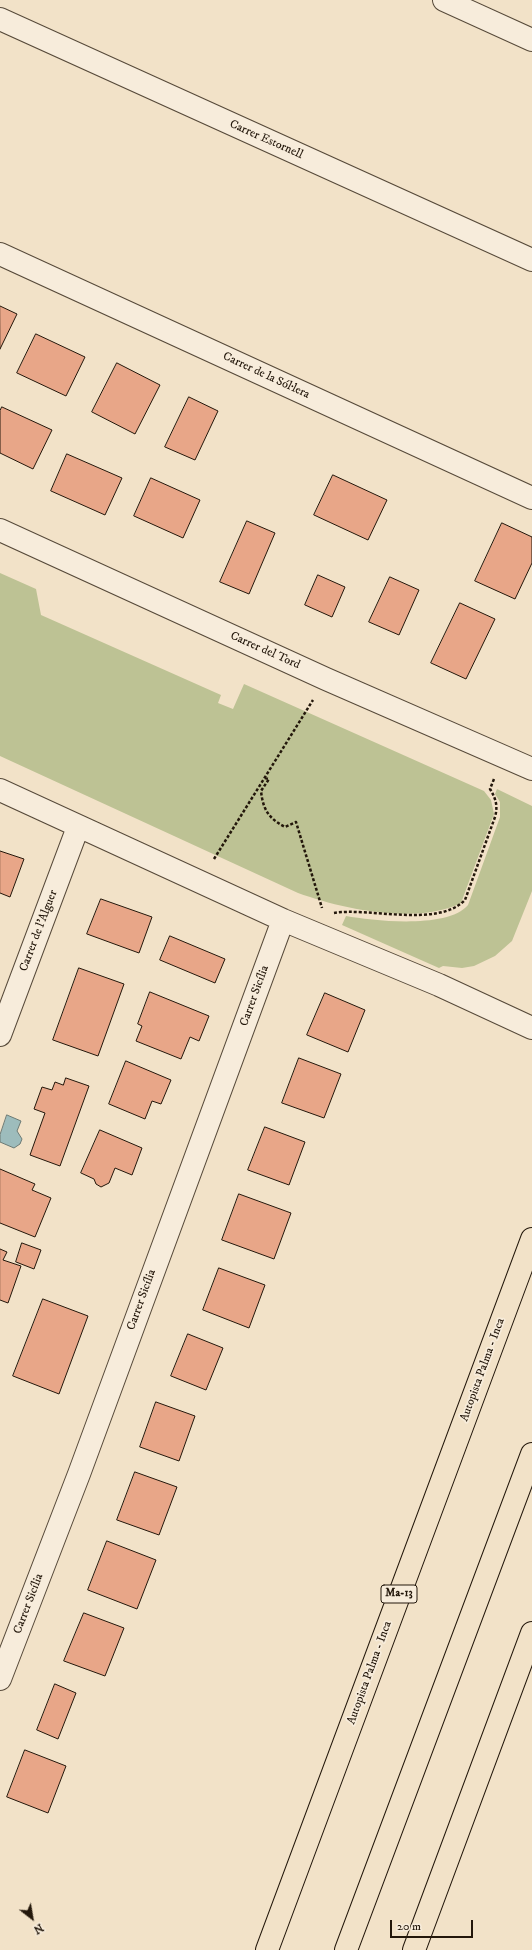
<!DOCTYPE html>
<html>
<head>
<meta charset="utf-8">
<style>
	body { margin:0 }
	#map { position:relative; width:532px; height:1950px; overflow:hidden; background:#f2e2c8; font-family:"IM FELL DW Pica",serif }
	canvas { display:block }
	.north { position:absolute; left:12px; top:1898px; width:40px; height:40px; -webkit-text-stroke:3px #f7ecdb; paint-order:stroke; rotate:149deg; font-size:11px; font-weight:700; line-height:16px; text-align:center; color:#23170b }
	.north::after { content:''; display:block; margin:auto; width:14px; height:18px; background:#23170b; clip-path:polygon(50% 0,100% 100%,50% 72%,0 100%) }
	.scale { position:absolute; left:390px; top:1920px; width:83px; height:18px; box-sizing:border-box; border:2px solid #23170b; border-top:0; padding-left:5px; font-size:12px; line-height:14px; white-space:nowrap; color:#23170b; -webkit-text-stroke:3px #f7ecdb; paint-order:stroke }
</style>
</head>
<body>
<div id="map">
<canvas width="532" height="1950"></canvas>
<div class="north">N</div>
<div class="scale">20 m</div>
</div>
<script>
const context = document.querySelector('canvas').getContext('2d');
context.lineJoin = 'round';
function paint(path, color) { context.fillStyle = color; context.fill(path, 'evenodd'); }
function trace(path, color, width, dash) { context.strokeStyle = color; context.lineWidth = width; context.lineCap = dash ? 'butt' : 'round'; context.setLineDash(dash || []); context.stroke(path); }
function drawText(font, color, halo, rows, align = 'center') {
  context.font = font + ' "IM FELL DW Pica",serif'; context.lineWidth = 3.5; context.setLineDash([]); context.textBaseline = 'middle'; context.strokeStyle = halo; context.fillStyle = color; for (const [text, x, y, turn = 0] of rows) {
    context.save(); context.translate(x, y); context.rotate((+turn || 0) * Math.PI / 180); context.textAlign = isNaN(turn) ? turn : align; if (halo) context.strokeText(text, 0, 0); context.fillText(text, 0, 0); context.restore();
  }
}
const green = new Path2D(`
	M0,573l36,16 5,26 180,80 -3,8 15,6 11,-25 240,107 7,9 3,14 -33,89c-44,22 -119,6 -163,-10l-298,-137z
	M497,789l35,17v85l-20,50 -17,15 -21,10 -12,2 -19,-2 -4,2 -97,-43 4,-9c28,5 102,13 122,-11l32,-88v-15l-5,-8z`);
const water = new Path2D(`
	M7,1115l14,6 -4,10 5,8 -2,5 -6,4 -14,-6v-7z`);
const building = new Path2D(`
	M0,306l17,8 -17,35z
	M36,334l49,23 -19,39 -49,-23z
	M117,363l43,22 -25,49 -43,-22z
	M189,397l29,14 -23,49 -30,-13z
	M2,407l50,23 -19,39 -33,-16v-42z
	M67,454l55,24 -17,37 -54,-24z
	M333,475l54,25 -19,40 -54,-25z
	M151,478l49,22 -17,38 -49,-22z
	M247,521l28,12 -26,61 -29,-12z
	M502,523l30,14v26l-17,36 -40,-18z
	M318,575l27,12 -13,30 -27,-12z
	M390,577l29,13 -20,45 -30,-13z
	M460,603l35,16 -29,60 -35,-16z
	M0,851l24,8 -14,38 -10,-4z
	M101,899l51,18 -13,36 -52,-19z
	M170,936l55,23 -10,24 -55,-23z
	M79,968l45,16 -26,72 -45,-16z
	M150,992l59,24 -10,25 -9,-4 -9,22 -45,-18 6,-15 -4,-2z
	M325,993l40,17 -17,42 -41,-17z
	M299,1058l42,16 -17,44 -42,-15z
	M126,1061l45,19 -10,24 -9,-3 -7,18 -36,-15z
	M66,1078l23,8 -29,80 -30,-11 15,-42 -11,-4 8,-22 10,3 3,-8 8,3z
	M265,1127l40,15 -16,43 -41,-15z
	M100,1130l42,18 -10,27 -17,-7 -6,15 -8,4 -5,-3 -2,-5 -13,-6z
	M0,1169l35,15 -3,6 19,8 -16,39 -35,-14z
	M239,1194l52,19 -17,46 -52,-19z
	M22,1243l19,7 -7,19 -18,-7z
	M0,1249l7,3 -4,8 18,6 -13,37 -8,-3z
	M219,1268l46,17 -16,43 -46,-18z
	M43,1299l45,17 -29,78 -46,-18z
	M188,1334l35,14 -17,42 -35,-14z
	M156,1402l39,14 -16,45 -39,-14z
	M135,1472l42,15 -18,48 -42,-15z
	M107,1541l49,19 -19,49 -49,-19z
	M84,1613l40,15 -19,48 -41,-15z
	M55,1684l21,9 -18,46 -21,-9z
	M25,1750l41,16 -18,47 -41,-16z`);
const path = new Path2D(`
	M265,778l4,1 -8,12c2,18 7,27 24,36l11,-5 26,86
	M214,859l99,-159
	M334,913c34,-6 104,15 131,-13l30,-83c3,-11 1,-18 -5,-28l4,-10`);
const minor = new Path2D(`
	M444,0l88,40
	M0,19l532,241
	M0,254l532,244
	M0,530l326,149 206,90
	M0,790l283,130 156,65 93,43
	M0,1035l78,-208
	M0,1679l79,-205 204,-554`);
const highway = new Path2D(`
	M267,1950l265,-711
	M346,1950l186,-496
	M414,1950l118,-317`);
const shields = [
	[399,1594,36]
];
const shieldNames = [
	["Ma-13",399,1594]
];
const streetNames = [
	["Carrer Estornell",266,140,24],
	["Carrer de la Sól·lera",266,376,25],
	["Carrer del Tord",265,651,24],
	["Carrer de l'Alguer",39,931,-69],
	["Carrer Sicília",255,996,-70],
	["Carrer Sicília",142,1300,-70],
	["Autopista Palma - Inca",483,1370,-70],
	["Carrer Sicília",29,1604,-69],
	["Autopista Palma - Inca",370,1673,-70]
];
paint(green, '#bdc294');
paint(water, '#9dbcbc');
trace(water, '#6c7a75', 1);
paint(building, '#e8a688');
trace(building, '#23170b', 1);
trace(minor, '#574a3a', 24);
trace(highway, '#23170b', 24);
trace(path, '#23170b', 2.5, [3, 2]);
trace(minor, '#f7ecdb', 22);
trace(highway, '#f2e2c8', 22);
for (const [x, y, w] of shields) { const box = new Path2D(); box.roundRect(x - w / 2, y - 9, w, 18, 3); context.fillStyle = '#f7ecdb'; context.fill(box); trace(box, '#23170b', 1); }
drawText('bold 11px', '#23170b', null, shieldNames);
drawText('12px', '#23170b', '#f7ecdb', streetNames);
</script>
</body>
</html>
